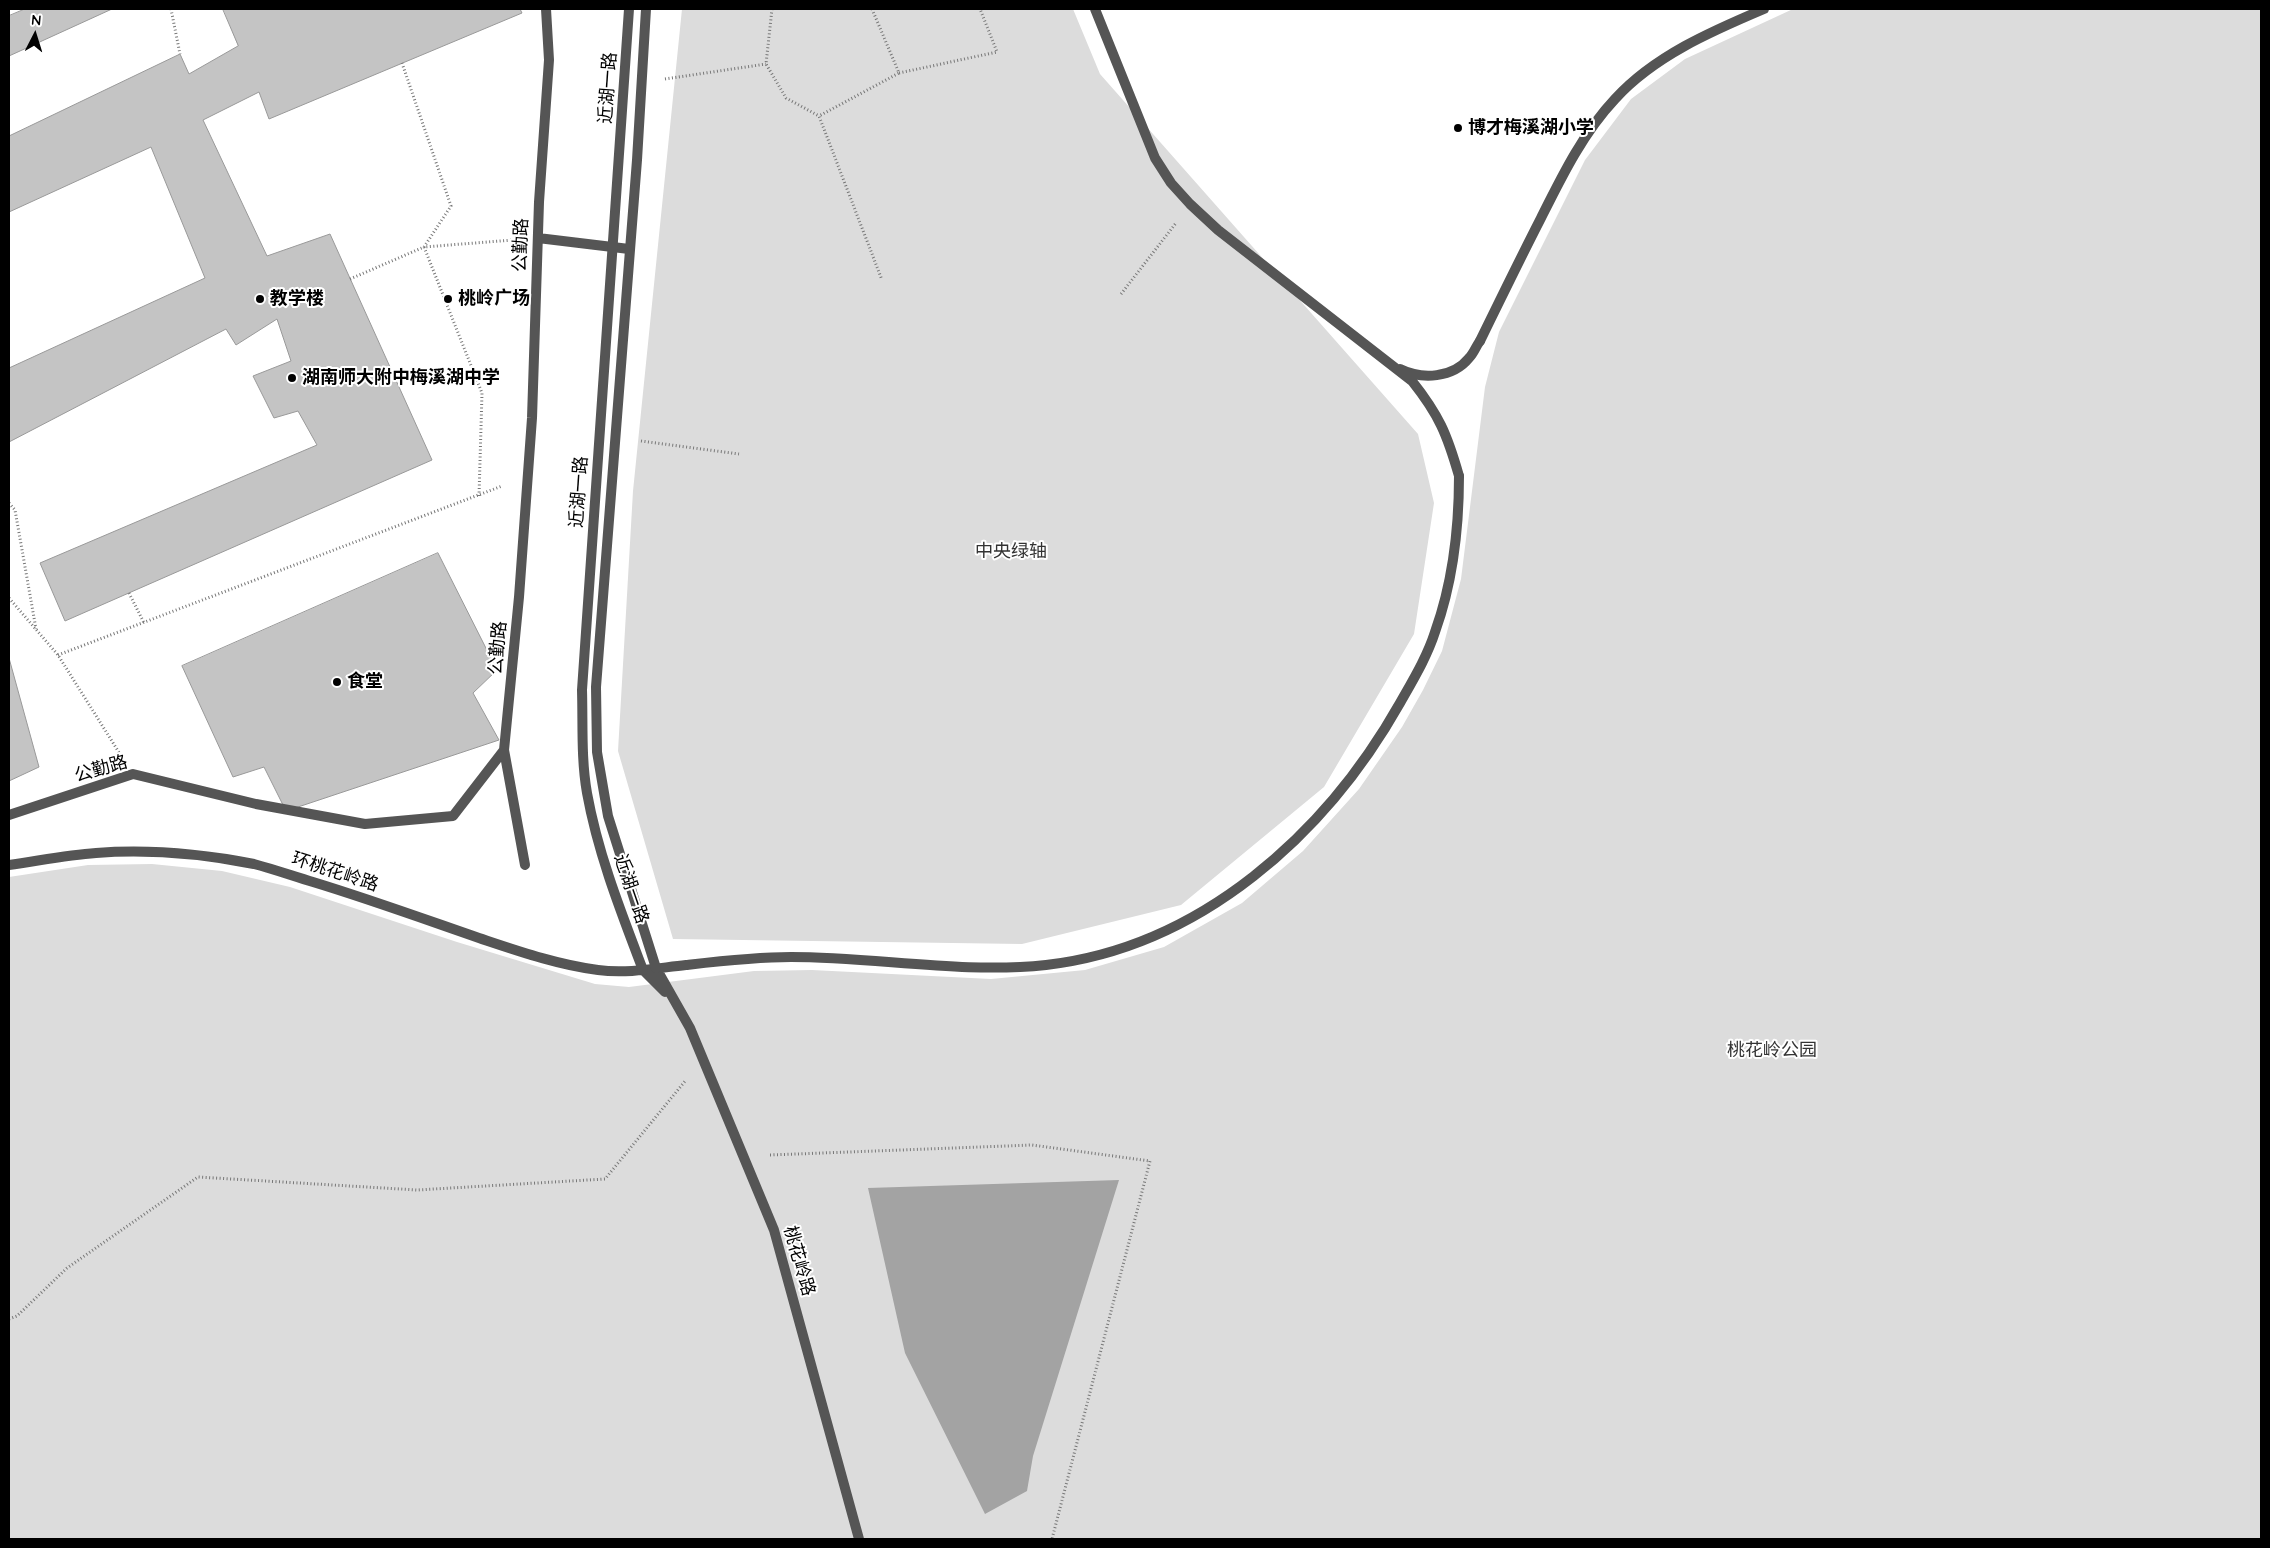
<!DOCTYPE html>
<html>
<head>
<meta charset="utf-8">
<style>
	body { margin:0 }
	#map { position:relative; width:2270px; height:1548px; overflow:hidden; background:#fff; font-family:Quicksand,sans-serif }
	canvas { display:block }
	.frame { position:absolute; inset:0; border:10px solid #000; pointer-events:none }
	.north { position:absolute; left:10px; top:10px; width:50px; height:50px; -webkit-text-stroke:4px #fff; paint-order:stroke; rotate:5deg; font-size:14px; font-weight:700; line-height:20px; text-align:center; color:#000 }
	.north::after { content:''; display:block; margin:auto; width:18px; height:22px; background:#000; clip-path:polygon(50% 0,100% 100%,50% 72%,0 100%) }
</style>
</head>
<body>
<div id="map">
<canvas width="2270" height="1548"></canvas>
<div class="frame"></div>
<div class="north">N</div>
</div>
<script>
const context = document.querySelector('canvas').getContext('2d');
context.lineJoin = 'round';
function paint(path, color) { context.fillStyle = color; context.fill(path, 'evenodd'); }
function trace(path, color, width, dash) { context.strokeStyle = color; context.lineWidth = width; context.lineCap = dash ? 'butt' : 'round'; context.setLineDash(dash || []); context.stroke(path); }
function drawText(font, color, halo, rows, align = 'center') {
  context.font = font + ' Quicksand,"Noto Sans SC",sans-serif'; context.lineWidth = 4; context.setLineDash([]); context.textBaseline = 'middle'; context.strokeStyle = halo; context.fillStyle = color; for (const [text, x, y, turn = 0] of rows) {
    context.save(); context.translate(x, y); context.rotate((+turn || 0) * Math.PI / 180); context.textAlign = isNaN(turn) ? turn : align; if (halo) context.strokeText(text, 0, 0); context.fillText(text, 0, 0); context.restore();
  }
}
const green = new Path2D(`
	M682,9h391l27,65 318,360 16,69 -20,131 -90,153 -143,118 -159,39 -349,-5 -55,-188 15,-260z
	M1793,9h468v1530h-2252v-662l79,-12 64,-1 70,7 68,16 167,55 138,42 34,3 125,-16 58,-1 179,9 94,-9 79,-23 78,-44 61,-52 56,-62 43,-62 21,-37 19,-39 19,-72 24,-192 14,-55 86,-172 46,-61 54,-40z`);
const water = new Path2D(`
	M1119,1180l-86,276 -6,35 -42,23 -80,-161 -37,-165z`);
const building = new Path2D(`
	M25,9h87l-103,47v-40z
	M223,9h297l2,4 -253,106 -10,-27 -56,28 64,136 63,-22 102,226 -367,161 -25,-58 277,-118 -19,-34 -24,7 -21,-42 38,-15 -14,-42 -41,26 -10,-16 -217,113v-74l196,-90 -54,-131 -142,65v-76l171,-82 9,20 49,-28z
	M438,553l59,117 -24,23 26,47 -213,71 -22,-44 -31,10 -51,-111z
	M9,658l30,109 -30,14z`);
const path = new Path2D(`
	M171,9l9,45
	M772,9l-6,55 20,34 33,18
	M872,9l27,64 -80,43 63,164
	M899,73l98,-21 -17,-43
	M665,79l101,-15
	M350,279l74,-32 27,-41 -49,-143
	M1121,294l55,-71
	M641,441l98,13
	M479,496l3,-103 -58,-146 89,-7
	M9,503l6,7 21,119
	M129,593l15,30
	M9,598l49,57 62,99
	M58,655l444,-169
	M770,1155l262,-10 118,16 -98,378
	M9,1319l8,-3 50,-48 131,-91 219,13 188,-11 81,-99`);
const service = new Path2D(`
	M538,238l91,11
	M504,750l21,115
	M9,815l124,-41 123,30 109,20 88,-8 51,-66 15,-153 13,-179 7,-216 10,-142 -3,-51`);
const minor = new Path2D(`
	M1480,341c20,-41 40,-82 61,-123 21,-42 42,-85 74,-119 39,-43 97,-68 149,-90
	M9,865c29,-4 58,-10 87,-12 52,-4 107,1 158,11 19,5 39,12 59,18 56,17 111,37 166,56 39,13 79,27 119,32 29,4 59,-2 88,-5 35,-4 69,-8 105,-8 85,0 170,17 255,8 155,-18 280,-131 354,-262 13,-23 27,-46 35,-71 18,-50 24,-104 24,-156
	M656,968l34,60 84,202 85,309
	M643,970l22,22`);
const tertiary = new Path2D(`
	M629,9l-47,681c1,34 -1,69 5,103 11,61 34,119 56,177
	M646,9l-9,151 -41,527 1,65 11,64 48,152
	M1095,9l60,149 16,25 19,21 28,26 194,151c27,34 35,53 47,95
	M1400,369c22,11 53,9 69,-11 5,-5 7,-12 11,-17`);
const markers = [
	[1458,128,5,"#000"],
	[260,299,5,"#000"],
	[448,299,5,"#000"],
	[292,378,5,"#000"],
	[337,682,5,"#000"]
];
const streetNames = [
	["近湖一路",608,88,-86],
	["公勤路",521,245,-88],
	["近湖一路",579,492,-86],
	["公勤路",498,648,-85],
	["公勤路",101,769,-16],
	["环桃花岭路",335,872,18],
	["近湖一路",631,889,71],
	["桃花岭路",799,1261,74]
];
const poiNames = [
	["博才梅溪湖小学",1468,128],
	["教学楼",270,299],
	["桃岭广场",458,299],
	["湖南师大附中梅溪湖中学",302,378],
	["食堂",347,682]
];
const parkNames = [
	["中央绿轴",1011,552],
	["桃花岭公园",1772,1051]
];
paint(green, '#dcdcdc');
paint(water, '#a3a3a3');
paint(building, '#c4c4c4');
trace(building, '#999', 1);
trace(path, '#777', 3, [1, 2.5]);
trace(service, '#555', 10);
trace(minor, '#555', 10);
trace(tertiary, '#555', 10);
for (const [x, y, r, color] of markers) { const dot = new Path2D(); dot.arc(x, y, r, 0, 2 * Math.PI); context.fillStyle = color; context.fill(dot); trace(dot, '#fff', 2); }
drawText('18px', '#000', '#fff', streetNames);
drawText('bold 18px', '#000', '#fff', poiNames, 'left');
drawText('18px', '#333', '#fff', parkNames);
</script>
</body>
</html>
